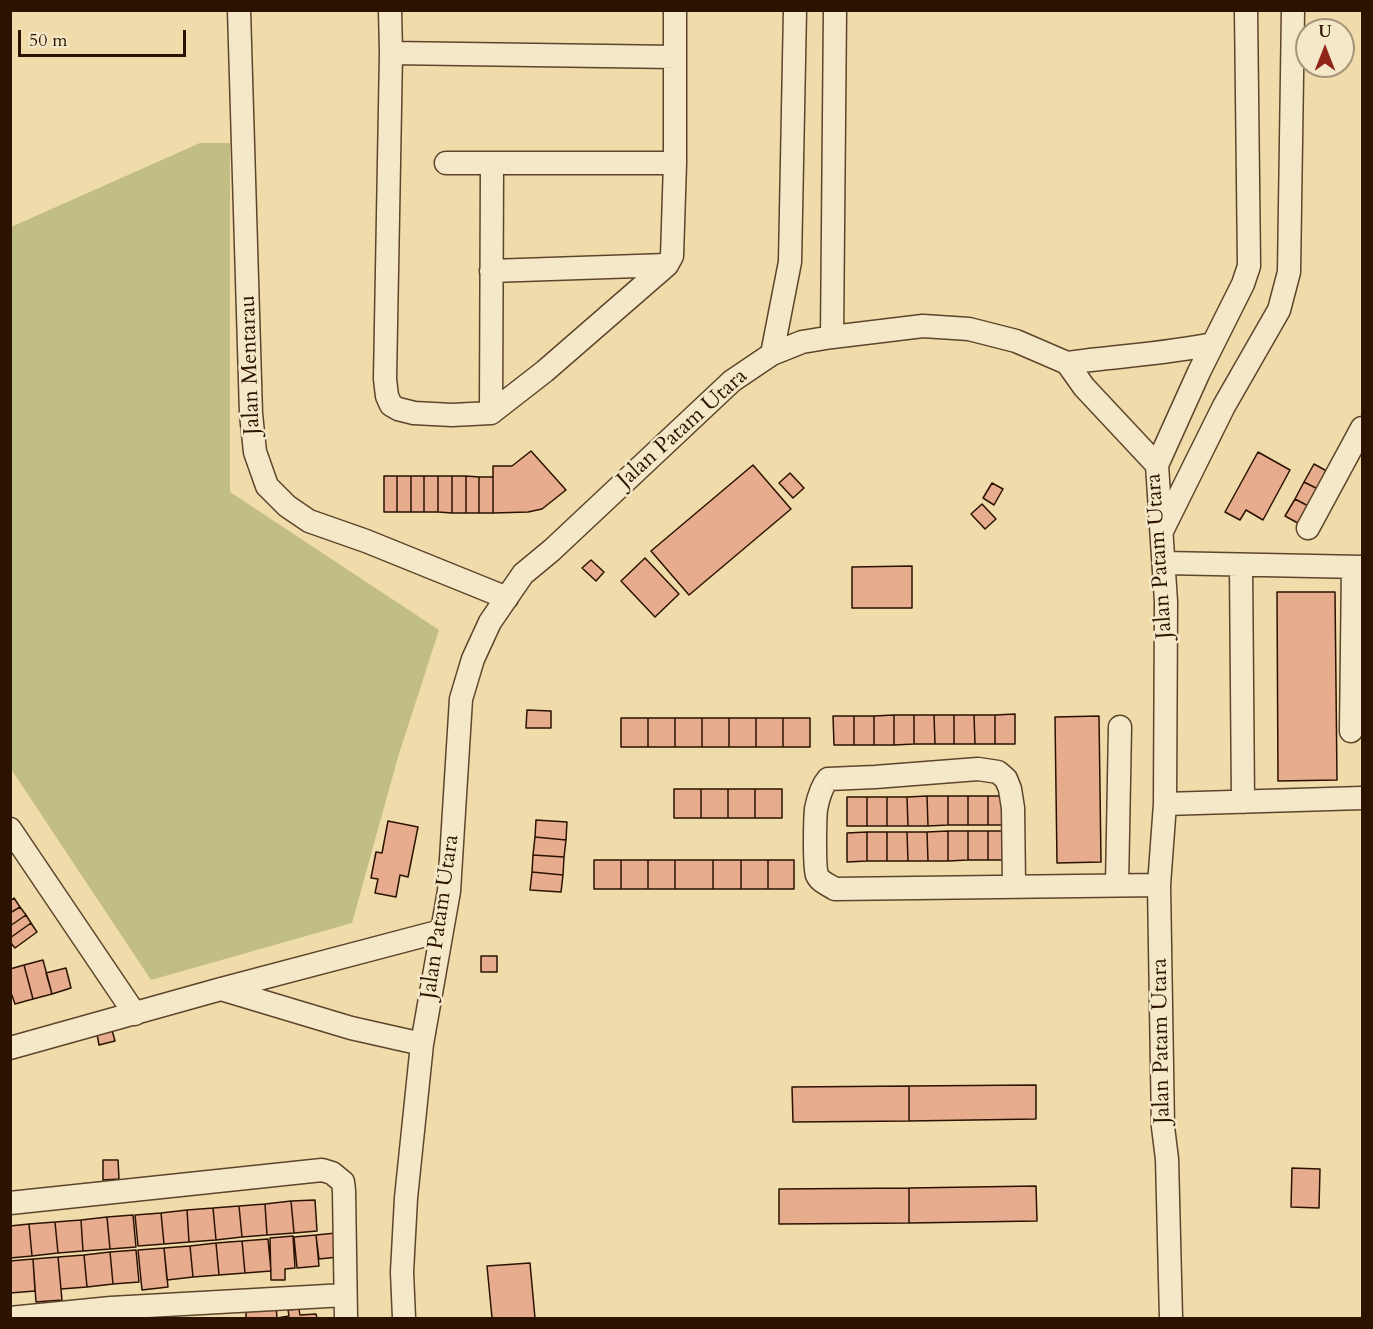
<!DOCTYPE html>
<html>
<head>
<meta charset="utf-8">
<style>
	body { margin:0 }
	#map { position:relative; width:1373px; height:1329px; overflow:hidden; background:#f0dbab; font-family:Cardo,serif }
	canvas { display:block }
	.frame { position:absolute; inset:0; border:12px solid #2b1300; pointer-events:none }
	.north { position:absolute; left:1295px; top:18px; width:60px; height:60px; box-sizing:border-box; background:#f5e8c8; border:2px solid #a49378; border-radius:50%; rotate:0deg; font-size:16px; font-weight:700; line-height:24px; text-align:center; color:#2b1300 }
	.north::after { content:''; display:block; margin:auto; width:21px; height:27px; background:#8f2418; clip-path:polygon(50% 0,100% 100%,50% 72%,0 100%) }
	.scale { position:absolute; left:18px; top:30px; width:168px; height:27px; box-sizing:border-box; border:3px solid #2b1300; border-top:0; padding-left:8px; font-size:18px; line-height:21px; white-space:nowrap; color:#2b1300; -webkit-text-stroke:4px #f5e8c8; paint-order:stroke }
</style>
</head>
<body>
<div id="map">
<canvas width="1373" height="1329"></canvas>
<div class="frame"></div>
<div class="north">U</div>
<div class="scale">50 m</div>
</div>
<script>
const context = document.querySelector('canvas').getContext('2d');
context.lineJoin = 'round';
function paint(path, color) { context.fillStyle = color; context.fill(path, 'evenodd'); }
function trace(path, color, width, dash) { context.strokeStyle = color; context.lineWidth = width; context.lineCap = dash ? 'butt' : 'round'; context.setLineDash(dash || []); context.stroke(path); }
function drawText(font, color, halo, rows, align = 'center') {
  context.font = font + ' Cardo,serif'; context.lineWidth = 5; context.setLineDash([]); context.textBaseline = 'middle'; context.strokeStyle = halo; context.fillStyle = color; for (const [text, x, y, turn = 0] of rows) {
    context.save(); context.translate(x, y); context.rotate((+turn || 0) * Math.PI / 180); context.textAlign = isNaN(turn) ? turn : align; if (halo) context.strokeText(text, 0, 0); context.fillText(text, 0, 0); context.restore();
  }
}
const green = new Path2D(`
	M200,143h30v349l209,138 -41,127 -46,166 -201,57 -140,-211v-542z`);
const building = new Path2D(`
	M531,451l35,39 -24,19 -14,3 -35,1v-47h19z
	M1258,452l32,18 -27,50 -17,-10 -6,10 -15,-8z
	M1314,464l20,11 -10,17 -20,-10z
	M753,465l38,44 -102,86 -38,-44z
	M790,473l14,15 -11,10 -14,-15z
	M384,476h13v36h-13z
	M397,476h14v36h-14z
	M411,476h13v36h-13z
	M424,476h14v36h-14z
	M438,476h14v37l-14,-1z
	M452,476h14v37h-14z
	M466,476l13,1v36h-13z
	M479,477h14v36h-14z
	M1304,482l20,10 -10,17 -19,-10z
	M992,483l11,6 -9,16 -11,-7z
	M1295,499l19,10 -9,18 -20,-11z
	M982,504l14,15 -11,10 -14,-15z
	M645,558l34,36 -24,23 -34,-36z
	M591,560l13,12 -8,9 -14,-13z
	M912,566v42h-60v-41z
	M1277,592h58l2,188 -59,1z
	M527,710l24,1v17h-25z
	M1015,714v30h-20v-29z
	M894,715v30h-20v-29z
	M894,715h20v29l-20,1z
	M914,715h20l1,29h-21z
	M934,715h20v29h-19z
	M954,715h20l1,29h-21z
	M974,715h21v29h-20z
	M833,716h21v29h-20z
	M854,716h20v29h-20z
	M1099,716l2,146 -44,1 -2,-146z
	M621,718h27v29h-27z
	M648,718h27v29h-27z
	M675,718h27v29h-27z
	M702,718h27v29h-27z
	M729,718h27v29h-27z
	M756,718h27v29h-27z
	M783,718h27v29h-27z
	M674,789h27v29h-27z
	M701,789h27v29h-27z
	M728,789h27v29h-27z
	M755,789h27v29h-27z
	M927,796l1,30h-20l-1,-29z
	M927,796h21v29l-20,1z
	M948,796h20v29h-20z
	M968,796h20v29h-20z
	M988,796h20v29h-20z
	M847,797h20v29h-20z
	M867,797h20v29h-20z
	M887,797h20l1,29h-21z
	M536,820l31,2 -1,18 -31,-3z
	M388,821l30,6 -10,50 -8,-2 -4,22 -21,-4 3,-14 -7,-1 5,-26 6,1z
	M948,831h20v29l-20,1z
	M948,831v30h-20l-1,-29z
	M968,831h20v29h-20z
	M988,831h20v29h-20z
	M867,832v29l-20,1v-29z
	M867,832h20v29h-20z
	M887,832h20l1,29h-21z
	M907,832h20l1,29h-20z
	M535,837l31,3 -2,17 -31,-2z
	M533,855l31,2 -1,18 -31,-3z
	M594,860h27v29h-27z
	M621,860h27v29h-27z
	M648,860h27v29h-27z
	M675,860h38v29h-38z
	M713,860h28v29h-28z
	M741,860h27v29h-27z
	M768,860h26v29h-26z
	M532,872l31,3 -2,17 -31,-2z
	M14,898l6,9 -10,6v-12z
	M20,907l6,8 -16,11v-13z
	M26,915l5,8 -21,15v-12z
	M31,923l6,9 -22,16 -5,-6v-4z
	M481,956h16v16h-16z
	M43,960l9,34 -19,5 -9,-34z
	M24,965l9,34 -18,5 -5,-14v-21z
	M66,968l5,20 -19,6 -6,-21z
	M112,1030l3,11 -16,4 -2,-11z
	M1036,1085v34l-127,2v-35z
	M909,1086v35l-116,1 -1,-35z
	M103,1160h15l1,19 -16,1z
	M1292,1168l28,1 -1,39 -28,-1z
	M1036,1186l1,35 -128,2v-35z
	M909,1188v35l-130,1v-35z
	M315,1200l2,31 -23,2 -3,-32z
	M291,1201l3,32 -27,2 -2,-31z
	M265,1204l2,31 -25,2 -3,-31z
	M239,1206l3,31 -26,3 -3,-32z
	M213,1208l3,32 -27,2 -2,-32z
	M187,1210l2,32 -25,2 -3,-31z
	M161,1213l3,31 -26,2 -3,-31z
	M133,1215l3,32 -26,2 -3,-32z
	M107,1217l3,32 -27,2 -2,-31z
	M81,1220l2,31 -25,2 -3,-31z
	M55,1222l3,31 -26,3 -3,-32z
	M29,1224l3,32 -22,2v-32z
	M336,1233l2,24 -19,2 -3,-24z
	M316,1235l3,31 -22,2 -3,-31z
	M293,1236l2,32 -10,1v11h-14l-1,-42z
	M268,1239l3,32 -26,2 -3,-32z
	M242,1241l3,32 -26,2 -3,-32z
	M216,1243l3,32 -26,2 -3,-31z
	M190,1246l3,31 -26,3 -3,-32z
	M164,1248l4,39 -26,3 -4,-40z
	M136,1250l3,32 -26,2 -3,-32z
	M110,1252l3,32 -26,3 -3,-32z
	M84,1255l3,32 -26,2 -3,-32z
	M58,1257l4,43 -26,2 -3,-43z
	M33,1259l2,32 -25,2v-32z
	M530,1263l5,55h-43l-5,-52z
	M276,1306l1,12h-31v-9z
	M299,1309l1,6 16,-1 1,4h-40l12,-2 -1,-6z`);
const minor = new Path2D(`
	M239,10l12,404 4,38 12,34 20,20 22,15 57,20 141,57
	M390,10l1,43 -6,326 2,17 4,9 7,4 16,4 38,2 39,-2 54,-42 122,-106 5,-9 3,-93v-153
	M391,53l284,4
	M446,163h229
	M491,271l176,-6
	M832,337l3,-327
	M772,354l18,-92 5,-252
	M1067,363c49,-7 98,-9 146,-19
	M491,413l1,-250
	M1157,465l42,-93 44,-88 6,-18 -3,-256
	M1308,528l54,-100
	M1162,531l62,-125 55,-96 10,-38 4,-262
	M1165,563l197,4
	M1241,566l2,236
	M1351,731l2,-164
	M1165,804l197,-6
	M10,829l125,185
	M1117,885l3,-158
	M1014,886l-1,-78 -3,-19 -4,-10 -8,-7 -20,-3 -103,8 -47,2c-7,8 -10,20 -12,30 -1,10 -2,57 1,66 3,7 12,10 18,14l324,-4
	M221,989l130,39 71,16
	M10,1048l211,-59 220,-58
	M10,1203l312,-33 10,3 11,9 1,9 2,127
	M10,1318l101,-10 234,-13
	M404,1318l-2,-46 4,-74 16,-154 27,-153 12,-192 12,-40 17,-37 33,-48 29,-24 180,-169 40,-27 30,-12 30,-5 91,-11 46,3 47,12 51,22 17,24 73,78 9,137 -1,202 -6,81 4,242 4,32 4,159`);
const streetNames = [
	["Jalan Mentarau",251,365,-92],
	["Jalan Patam Utara",683,429,-42],
	["Jalan Patam Utara",1160,556,-94],
	["Jalan Patam Utara",441,917,-82],
	["Jalan Patam Utara",1162,1041,-91]
];
paint(green, '#c0be84');
paint(building, '#e6ac8d');
trace(building, '#2b1300', 1.5);
trace(minor, '#5c452b', 25);
trace(minor, '#f5e8c8', 22);
drawText('22px', '#2b1300', '#f5e8c8', streetNames);
</script>
</body>
</html>
